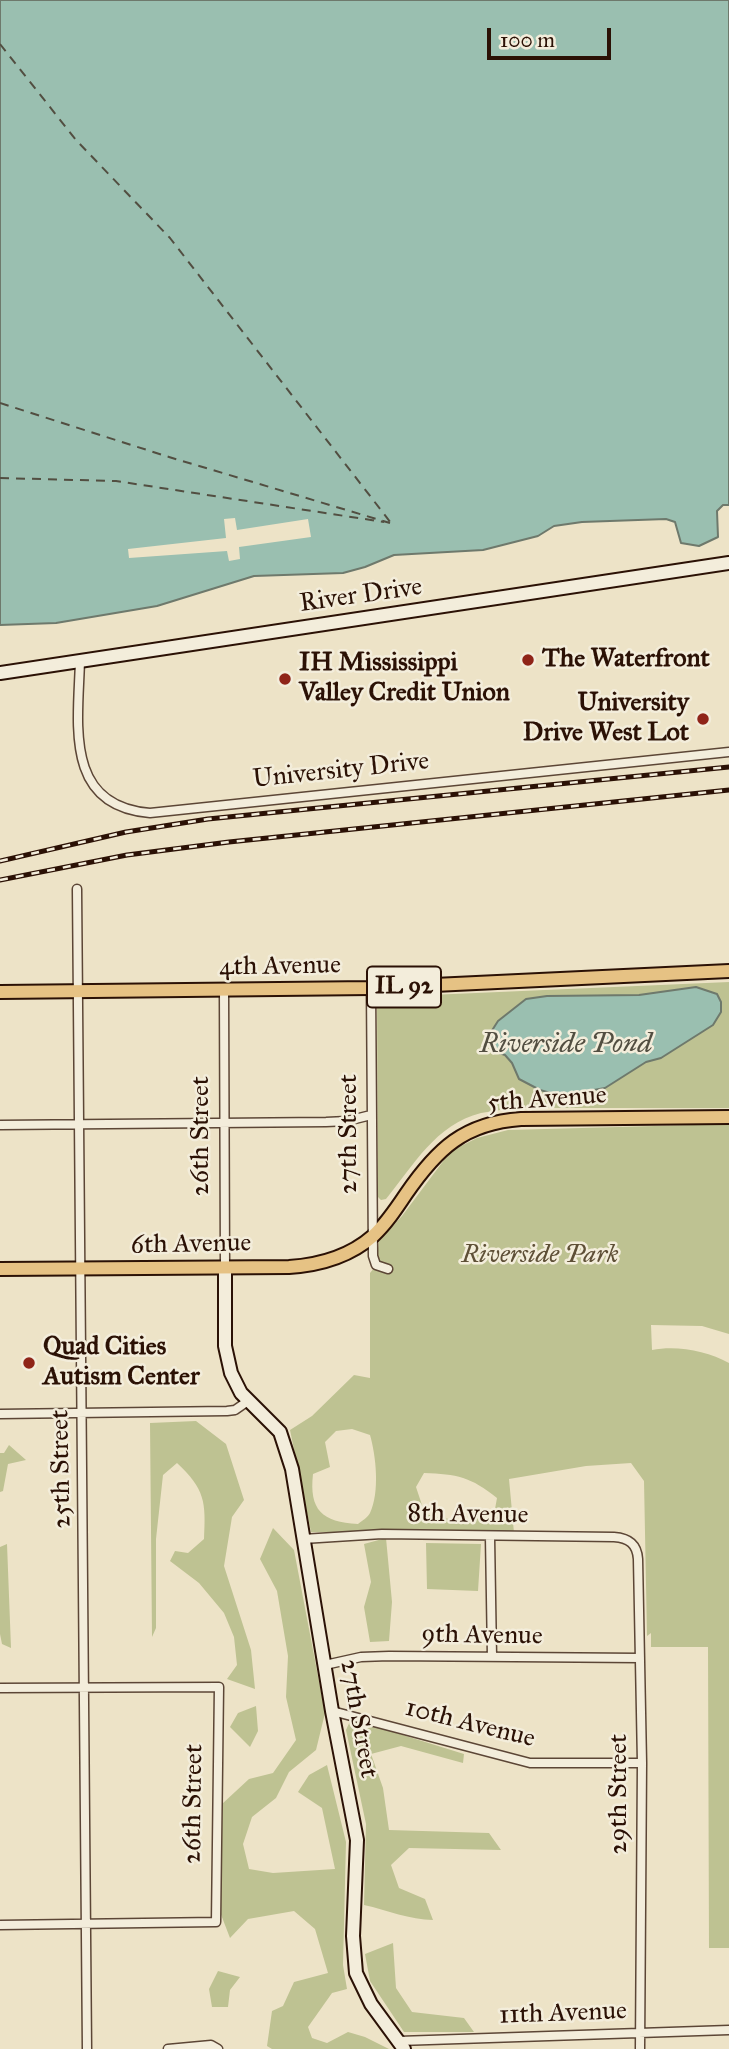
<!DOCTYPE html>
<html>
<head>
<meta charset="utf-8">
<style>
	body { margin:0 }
	#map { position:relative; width:729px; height:2049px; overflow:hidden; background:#ede3c7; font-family:"IM FELL Great Primer",serif }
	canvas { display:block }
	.scale { position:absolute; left:487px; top:28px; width:124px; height:32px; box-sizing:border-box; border:4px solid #2b1105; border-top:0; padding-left:9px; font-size:21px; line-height:24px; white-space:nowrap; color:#2b1105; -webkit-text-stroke:5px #f3eddb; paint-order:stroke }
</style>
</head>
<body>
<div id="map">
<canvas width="729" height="2049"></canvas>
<div class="scale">100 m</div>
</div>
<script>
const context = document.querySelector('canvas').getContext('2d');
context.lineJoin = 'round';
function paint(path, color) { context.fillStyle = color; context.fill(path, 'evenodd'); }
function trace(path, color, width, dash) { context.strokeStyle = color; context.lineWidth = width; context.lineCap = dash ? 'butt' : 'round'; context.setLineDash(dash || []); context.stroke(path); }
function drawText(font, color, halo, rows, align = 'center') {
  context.font = font + ' "IM FELL Great Primer",serif'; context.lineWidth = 5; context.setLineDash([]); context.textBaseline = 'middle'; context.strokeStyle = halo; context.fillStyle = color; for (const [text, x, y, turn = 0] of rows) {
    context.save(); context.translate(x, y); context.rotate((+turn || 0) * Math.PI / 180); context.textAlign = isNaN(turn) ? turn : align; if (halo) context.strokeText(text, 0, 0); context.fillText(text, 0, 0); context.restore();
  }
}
const green = new Path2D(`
	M729,982v126h-216c-10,2 -22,3 -32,5 -45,11 -68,53 -95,86l-5,1 -3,-3 -1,-194 7,-6z
	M729,1124v210l-27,-8 -51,-1 1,25c25,-5 55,1 77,13v585h-20l-1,-301h-57v-14l-4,3 -3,-155 -13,-18 -45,3 -77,13 5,54 -203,-1 -21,-102 22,-14 42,-41 16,3v-105l9,-11 -2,-6 2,-15 23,-25 42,-56 9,-10 24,-12 31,-8zM352,1429l18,6c6,21 10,57 0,78 -2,4 -8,8 -12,11 -36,-2 -49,-14 -45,-50l17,-7 -5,-25 11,-11zM424,1473c33,1 47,4 73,25l-2,11c-30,15 -38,12 -70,5l-9,-27z
	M196,1421l30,23 18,56 -12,17 -8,49 27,84 4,39 -28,-10 10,-14 -3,-28 -10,-24 -25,-30 -29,-22 5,-10 13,2 16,-14c2,-37 1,-50 -27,-76l-14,12 -7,64v89l-4,9 -2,-214z
	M9,1445l17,15 -18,4 -5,27 -3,1v-39h4z
	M273,1528l21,22 31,163 -9,37 -27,22 -13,26 -24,19 -9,27 6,25 24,4 62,-4 -13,-61 -24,-16 11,-17 18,-10 19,77 -3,123 4,24 -15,4 -24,34 4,11 15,5 21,-11 17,5 24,12h-117l-5,-3 5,-35 11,-5 11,-24 34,-9 -13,-44 -21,-18 -46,8 -18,19 -10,-26 2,-108 27,-25 24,-6 23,-33 -10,-43 2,-41 -11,-65 -17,-32z
	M386,1538l6,64 -3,39 -19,1 -6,-35 7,-25 -7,-38z
	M426,1543l55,1 -3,47 -51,-2z
	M7,1544l4,104 -9,-4 -2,-10v-87z
	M256,1706l2,25 -8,16 -20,-20 8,-14z
	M351,1719l113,35 -1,9 -62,-17 -30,8 12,34 6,42 100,3 12,17 -92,-2 -18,17 8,23 26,11 8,21c-23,0 -46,-10 -69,-15l2,-81 -20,-94z
	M393,1943l3,45 16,24 52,6 10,14h-70l-34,-51 -5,-27z
	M218,1971l22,6 -10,13 -2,17h-16l-3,-18z`);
const water = new Path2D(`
	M0,0h729v505h-6l-6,6 1,26 -19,9 -18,-3 -6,-21 -9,-3 -84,3 -28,4 -16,10 -55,14 -89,5 -29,12 -22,6 -89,3 -97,30 -101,17 -56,2z
	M696,987l21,7 4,8v10l-8,13 -52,33 -15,4 -41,26 -44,8 -21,-6 -21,-11 -7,-16 -7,-8 -9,-3 -5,-11v-9l7,-11 28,-22 21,-3 92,-1z`);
const pier = new Path2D(`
	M235,518l2,12 71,-11 3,18 -72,10 1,12 -11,2 -2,-10 -98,7 -1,-9 98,-11 -2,-19z`);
const ferry = new Path2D(`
	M0,44l76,96 94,98 221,285
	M0,403l169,54 221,66
	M0,478l116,3 268,41`);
const street = new Path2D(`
	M80,661c-2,64 -16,145 70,152l579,-61
	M77,889l10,1160
	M371,988l2,268 3,9 12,4
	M224,990l1,277
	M0,1125l326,-3 21,-1 24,-6
	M0,1414l227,-3 8,-1 13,-9
	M490,1537l2,120
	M303,1539l79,-5 232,3c15,1 23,7 24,22l4,204 -2,286
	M325,1665l36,-8 28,-1 251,2
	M0,1688l219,-1 -3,235 -216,3
	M332,1711l198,52h112
	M399,2041l330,-11
	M168,2049l43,-4 7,4`);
const secondary = new Path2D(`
	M0,673l729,-110
	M225,1267v79l6,27 10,20 39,39 12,37 40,242 25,129 -4,96 3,37 15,31 33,45`);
const primary = new Path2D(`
	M0,992l371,-4 358,-17
	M0,1269l289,-2c31,-2 60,-10 84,-31 13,-12 23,-27 33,-42 31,-45 58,-71 115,-75l208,-2`);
const rail = new Path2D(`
	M0,861l126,-29 82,-13 521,-52
	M0,880l127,-25 102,-13 500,-52`);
const markers = [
	[528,660,7,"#8f2418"],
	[285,679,7,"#8f2418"],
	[703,719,7,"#8f2418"],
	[29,1363,7,"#8f2418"]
];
const shields = [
	[404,987,74]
];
const shieldNames = [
	["IL 92",404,987]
];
const streetNames = [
	["River Drive",361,596,-8],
	["University Drive",341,771,-6],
	["4th Avenue",280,967,-1],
	["5th Avenue",547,1100,-4],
	["27th Street",350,1134,-90],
	["26th Street",202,1136,-90],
	["6th Avenue",191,1245,-1],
	["25th Street",62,1469,-91],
	["8th Avenue",468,1515,1],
	["9th Avenue",482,1636,1],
	["27th Street",358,1719,80],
	["10th Avenue",470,1724,14],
	["29th Street",620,1794,-90],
	["26th Street",194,1804,-89],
	["11th Avenue",563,2014,-2]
];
const poiNames = [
	["The Waterfront",542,660],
	["IH Mississippi",299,664],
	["Valley Credit Union",299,694],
	["University",689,704,"right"],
	["Drive West Lot",689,734,"right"],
	["Quad Cities",43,1348],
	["Autism Center",43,1378]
];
const parkNames = [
	["Riverside Park",540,1256]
];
const waterNames = [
	["Riverside Pond",566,1045]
];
paint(green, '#bec292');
paint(water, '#9abfb0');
trace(water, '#6e796c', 2);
paint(pier, '#ede3c7');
trace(ferry, '#524e41', 2, [9, 7]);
trace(street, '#5c4636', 11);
trace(secondary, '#2b1105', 16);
trace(primary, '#2b1105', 16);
trace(street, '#f3eddb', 8);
trace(secondary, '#f3eddb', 12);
trace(primary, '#e6c284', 12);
trace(rail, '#2b1105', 5);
trace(rail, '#f3eddb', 2.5, [8]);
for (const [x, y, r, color] of markers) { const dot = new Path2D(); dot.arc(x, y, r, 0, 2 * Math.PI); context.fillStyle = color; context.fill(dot); trace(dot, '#f3eddb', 2.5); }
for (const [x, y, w] of shields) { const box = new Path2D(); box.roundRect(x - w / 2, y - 20.5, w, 41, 5); context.fillStyle = '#f3eddb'; context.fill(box); trace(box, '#2b1105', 2); }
drawText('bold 24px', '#2b1105', null, shieldNames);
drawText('26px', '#2b1105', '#f3eddb', streetNames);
drawText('bold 26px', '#2b1105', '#f3eddb', poiNames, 'left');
drawText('italic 26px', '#5e4f36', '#f3eddb', parkNames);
drawText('italic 28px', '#524e41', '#f3eddb', waterNames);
</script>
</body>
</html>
